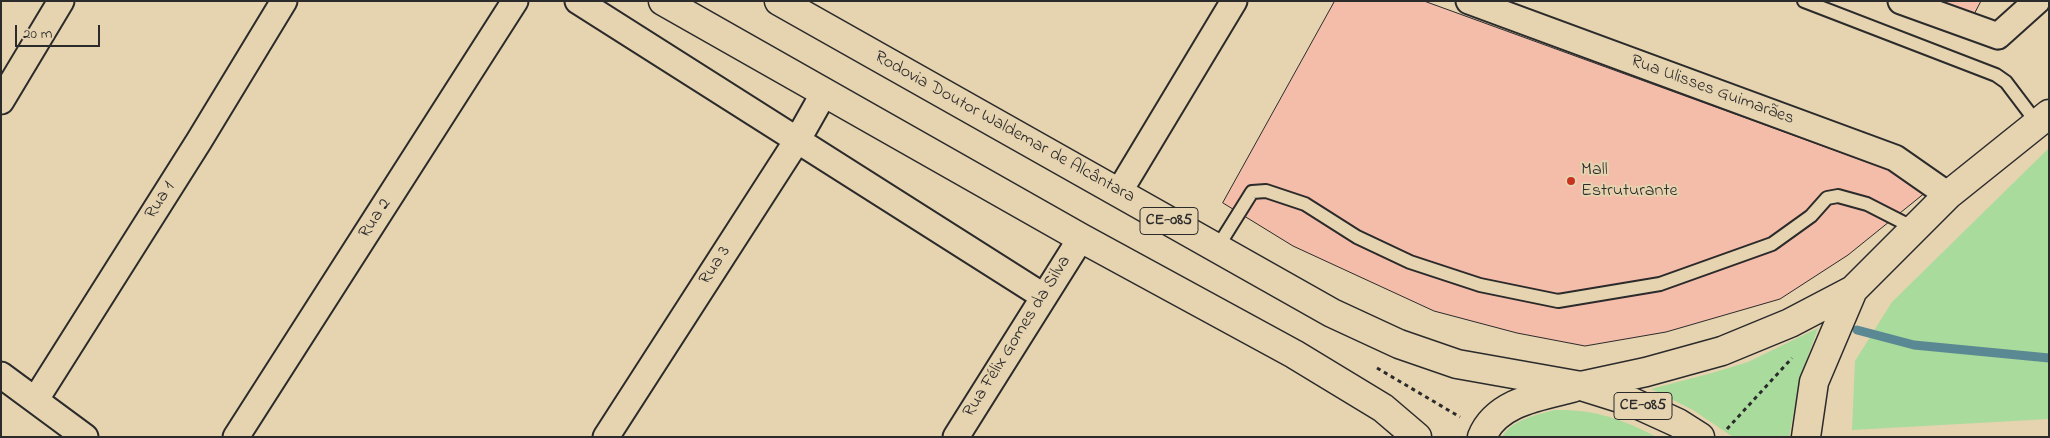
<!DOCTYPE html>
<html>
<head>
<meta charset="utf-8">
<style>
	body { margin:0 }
	#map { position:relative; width:2050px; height:438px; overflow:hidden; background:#e6d3b0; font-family:"Indie Flower",sans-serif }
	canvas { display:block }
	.frame { position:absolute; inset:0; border:2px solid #2b2b2b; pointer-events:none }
	.scale { position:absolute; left:15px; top:25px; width:85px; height:22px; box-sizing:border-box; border:2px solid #2b2b2b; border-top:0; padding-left:6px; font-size:15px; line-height:18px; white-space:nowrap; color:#2b2b2b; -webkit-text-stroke:4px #e6d3b0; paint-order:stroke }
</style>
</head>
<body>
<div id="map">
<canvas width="2050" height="438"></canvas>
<div class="frame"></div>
<div class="scale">20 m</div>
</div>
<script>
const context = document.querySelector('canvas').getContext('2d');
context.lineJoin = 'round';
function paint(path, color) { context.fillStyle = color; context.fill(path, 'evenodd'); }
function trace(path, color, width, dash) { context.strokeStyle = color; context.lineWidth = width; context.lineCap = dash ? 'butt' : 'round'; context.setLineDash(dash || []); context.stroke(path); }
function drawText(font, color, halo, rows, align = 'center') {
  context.font = font + ' "Indie Flower",sans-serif'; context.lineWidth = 4; context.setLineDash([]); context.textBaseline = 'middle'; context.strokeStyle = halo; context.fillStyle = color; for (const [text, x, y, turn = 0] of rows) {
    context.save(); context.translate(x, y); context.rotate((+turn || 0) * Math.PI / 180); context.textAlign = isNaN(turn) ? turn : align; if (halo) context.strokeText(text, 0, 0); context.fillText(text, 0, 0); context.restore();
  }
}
const green = new Path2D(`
	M2049,148v271l-197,11 3,-69 37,-59z
	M1818,328l-18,50 -11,59h-56l-40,-27 -42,-21 61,-16 36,-11z
	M1554,410c40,-1 68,9 103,27h-155c10,-17 34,-22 52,-27z`);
const stream = new Path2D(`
	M1857,330l57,15 135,13`);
const building = new Path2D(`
	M1335,1h89l465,169 37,22 -78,63 -68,44 -114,33 -81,14 -68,-13 -83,-22 -141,-65 -70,-43z
	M1941,1h40l-10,19 -32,-17z`);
const path = new Path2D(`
	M1377,368l83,49
	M1727,429l65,-71`);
const lane = new Path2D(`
	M1804,1l192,74 10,7 31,41
	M1217,248l35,-56 14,-1 39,13 52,33 53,25 70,23 78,16 102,-17 112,-40 39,-28 16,-18 11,-2 29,8 47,24`);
const street = new Path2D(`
	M578,1l465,295
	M1469,1l426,157 53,37
	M1901,1l97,35 39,-35
	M1,101l60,-100
	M1119,192l115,-191
	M1,375l84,62
	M36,399l163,-258 85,-140
	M236,437l279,-436
	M606,437l192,-298 26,-46
	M956,437l125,-199`);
const secondary = new Path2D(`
	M1581,386l65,-14 76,-21 68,-28 63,-33 95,-95 101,-81
	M1806,437l8,-55 39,-92`);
const highway = new Path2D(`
	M663,1l418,237 213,116 89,54 34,29
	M779,1l553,312 67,31 58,20 124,22 51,16 46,21 22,14
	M1482,437c14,-35 58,-41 90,-49`);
const markers = [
	[1571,181,5,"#c8321e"]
];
const shields = [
	[1169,221,58],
	[1643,406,58]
];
const shieldNames = [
	["CE-085",1169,221],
	["CE-085",1643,406]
];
const streetNames = [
	["Rua Ulisses Guimarães",1712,91,20],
	["Rodovia Doutor Waldemar de Alcântara",1004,128,29],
	["Rua 1",161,201,-58],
	["Rua 2",376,219,-57],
	["Rua 3",716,266,-57],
	["Rua Félix Gomes da Silva",1018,337,-58]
];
const poiNames = [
	["Mall",1581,171],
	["Estruturante",1581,192]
];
paint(green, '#a9db9c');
trace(stream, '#5b8993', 9);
paint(building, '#f4bda9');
trace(building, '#2b2b2b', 1);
trace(lane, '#2b2b2b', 16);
trace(street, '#2b2b2b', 29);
trace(secondary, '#2b2b2b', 31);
trace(highway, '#2b2b2b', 31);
trace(path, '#2b2b2b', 3, [4, 4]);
trace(lane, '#e6d3b0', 12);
trace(street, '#e6d3b0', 25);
trace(secondary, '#e6d3b0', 28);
trace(highway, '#e6d3b0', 28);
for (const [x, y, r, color] of markers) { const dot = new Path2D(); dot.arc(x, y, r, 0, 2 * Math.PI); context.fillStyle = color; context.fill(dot); trace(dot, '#e6d3b0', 2); }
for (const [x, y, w] of shields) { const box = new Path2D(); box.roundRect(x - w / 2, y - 13.5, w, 27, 4); context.fillStyle = '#e6d3b0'; context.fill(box); trace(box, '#2b2b2b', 1); }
drawText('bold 16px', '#2b2b2b', null, shieldNames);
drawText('18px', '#2b2b2b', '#e6d3b0', streetNames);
drawText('18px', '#2b2b2b', '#e6d3b0', poiNames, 'left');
</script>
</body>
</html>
